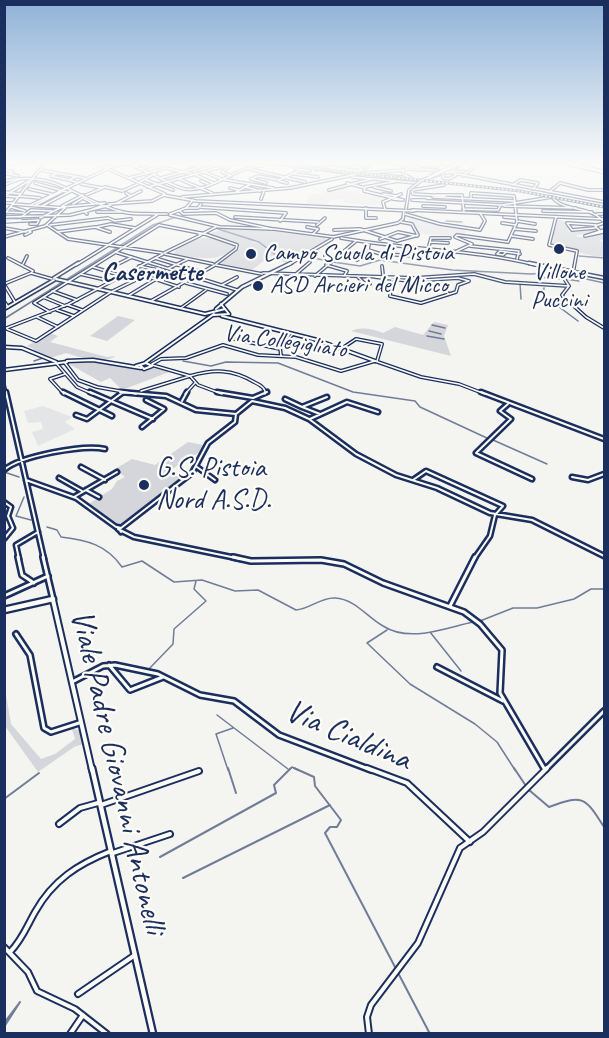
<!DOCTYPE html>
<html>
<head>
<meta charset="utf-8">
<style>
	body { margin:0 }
	#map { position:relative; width:609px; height:1038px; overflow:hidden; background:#f4f4f1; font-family:Caveat,sans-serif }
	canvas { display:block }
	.frame { position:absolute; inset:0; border:6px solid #1b2f5e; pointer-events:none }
</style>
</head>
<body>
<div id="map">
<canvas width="609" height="1038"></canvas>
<div class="frame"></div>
</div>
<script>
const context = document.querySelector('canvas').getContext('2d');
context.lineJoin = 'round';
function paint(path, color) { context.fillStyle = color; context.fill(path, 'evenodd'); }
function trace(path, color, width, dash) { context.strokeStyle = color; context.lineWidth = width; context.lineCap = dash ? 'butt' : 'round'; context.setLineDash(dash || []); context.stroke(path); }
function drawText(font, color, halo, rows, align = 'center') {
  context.font = font + ' Caveat,sans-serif'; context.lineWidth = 4.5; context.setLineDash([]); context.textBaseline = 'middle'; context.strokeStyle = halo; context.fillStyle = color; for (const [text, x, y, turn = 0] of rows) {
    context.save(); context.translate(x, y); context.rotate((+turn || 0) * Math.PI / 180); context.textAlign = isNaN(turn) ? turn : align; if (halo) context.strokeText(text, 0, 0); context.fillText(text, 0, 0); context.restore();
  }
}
const built = new Path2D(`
	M340,187l20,4 -2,2 30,6 -7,3 2,4 -40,-3 1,-4h-5l-11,3 -1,4 -23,-1 6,-12 12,1 1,-3z
	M410,217l29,9 28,3 -3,7 -45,-2 -4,-9 -7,-2z
	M43,406l29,11 -7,5 10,7 -37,17 -6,-14 11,-3 -2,-7 -13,1 -4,-12z`);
const green = new Path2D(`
	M557,219l9,3 3,10 18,-1 8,-6 -3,3 5,3 -23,5 14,2 16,-5v6l-5,2 5,1v15c-19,-1 -33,-8 -52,-12z
	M225,229l43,1 61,9 -21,15 15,-11 -15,7 -3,6c-7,1 -14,4 -20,3 -10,-1 -19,-15 -29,-19l-4,3c21,-3 15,23 51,15 -11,7 -33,17 -46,13h10l20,-8 -17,-7 -18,14 -33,-7 21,-15 -5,-6 -27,-8z
	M212,237l22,7 1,4c-21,17 -39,8 -61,7 3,-15 25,-16 38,-18z
	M118,316l17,4 -28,21 -17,-5z
	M434,322l14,3 -4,11 7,20 -100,-25c10,-5 22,-2 32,2l12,-6 28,8z
	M50,333l8,3 -8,6 57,15 9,-1c-14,9 -37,1 -50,-3l-16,5 -19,-7 3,-2 -7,-3z
	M91,361l52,10 15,-4 14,4 -50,19 -12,-12 -9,4 -32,-18z
	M188,442l15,3v5l-34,21 14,8 -61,45h-8l-27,-19 25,-16 5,-8 8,-4 -10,-8 17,-10 23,6z
	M4,683l7,41 30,35 14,-5 20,-15 -3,-10 7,1 4,14 -9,3 -36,25 -33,-46z`);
const streamFar1 = new Path2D(`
	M446,221l16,1
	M446,224l16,2
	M215,228l44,14 22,17 23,-2
	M579,256l25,2
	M309,257l19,4
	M333,262l27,4 20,-6 72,10 79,4 24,-2 49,11
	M536,274l2,3 24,2
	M565,279l14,2
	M520,283l1,16
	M544,288l-1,7 35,26
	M4,319l149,-94 23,-8
	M432,325l13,3
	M429,331l12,3
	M427,336l17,3
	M34,361l9,-3
	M183,361l28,5 15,-4 52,1 75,29 62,9 5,6 69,32
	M493,440l54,24
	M4,472l15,5
	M24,497l-8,19 15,4
	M47,527l10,3 4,7c26,3 46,8 61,30l20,-6 32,21 28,-2 33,11 23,-1 38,20c14,-1 25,-13 39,-12 20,1 32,19 48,28 27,17 62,2 90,-4
	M480,621l33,-13h24l37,-9 17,-10h13
	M387,630l-20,13 43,41 65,40 22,18 18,28
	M430,632l31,39
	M148,670l25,-26 1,-15 32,-28 -12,-12 2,-8
	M172,684l18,8
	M217,715l71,54
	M228,770l-12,-36 17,-6
	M289,770l3,-3 6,3`);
const stream = new Path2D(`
	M228,768l8,25
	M294,768l20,9 1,9 26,34 -4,7h-7l-5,6 105,201
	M514,768l12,18
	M529,790l20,17c34,-13 36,-10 55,20
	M4,799l35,-26
	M160,857l116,-64 -2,-8 17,-17
	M183,878l147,-73
	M4,1023l16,-21
	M4,1027l16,-25`);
const streetFar3 = new Path2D(`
	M279,163l74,11
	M438,163l12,2
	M129,164l20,9
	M329,164l28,4 10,-5
	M418,164l20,3
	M134,166l12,-3
	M190,166l7,-3
	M224,166l4,2 -6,4 9,4
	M106,168l24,-5
	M364,168l9,-5
	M140,169l22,-6
	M249,169l56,13
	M295,169l15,2
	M409,169l14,1
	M4,170l9,2 -5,2
	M40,170l44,8
	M316,170l16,-7
	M452,171l13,1
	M204,172l17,7 52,9
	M362,173l49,5 -8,-4v-4
	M56,174l-5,2 18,4
	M194,174l19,9
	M295,174l23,3
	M443,174v4l6,1 7,-4
	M154,175c10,5 20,12 31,14 27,4 51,-24 78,-23
	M463,176l16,-13
	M75,177l-6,3 7,2
	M352,177l65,6
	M161,178l54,-15
	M179,179l33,14
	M146,180l27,10
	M201,181l7,3
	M279,181l8,2
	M140,182l16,-9
	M35,183l32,9
	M266,183l-15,-4 7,-3 21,4 22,-10
	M347,183l18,5 -1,3 29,7
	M81,184l21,4
	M4,185l16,-6
	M513,185l7,-5 18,3 -5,6
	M246,187l14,4
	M365,187l33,-6
	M374,187l17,4
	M230,188l8,2
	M29,189l22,5
	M329,190l42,-11
	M412,190l1,4 32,2
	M412,190l32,-5
	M4,192l17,2
	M236,192l15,-8
	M549,192l11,-9 28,7h16
	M126,193l5,3
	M383,194l14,2
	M436,195h26l2,17
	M4,196l25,-15
	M6,196l12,1
	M19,196l21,2
	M182,197l108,-9 73,-15 42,-3 13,-7
	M433,197l82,4
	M261,199l3,-8
	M393,199l10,1 -8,-2
	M425,200h-13l90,5 50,-8c13,16 39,8 52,25
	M4,203h9
	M117,203l24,-12
	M73,204l10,-6 11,6
	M31,205l76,-36
	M36,205l27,-14
	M42,206l29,-15
	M62,206l21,-11
	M423,206l22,1
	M504,206l72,2
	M11,207l14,4
	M200,207l86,6 -6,8
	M186,208h12l3,-4
	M366,208v10h10
	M385,209l-2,-7 18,-8
	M463,209l35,1 2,-4
	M180,211l3,3 33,-1 14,7 42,9
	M543,211l49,1
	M7,212l17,1
	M97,212h24
	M87,214l-2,-2 16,-6
	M405,214l35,10 40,6 5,-9 -5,-8
	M597,214h7
	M4,215l29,-37
	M4,217l66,-2 41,-10
	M21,217l10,-7 21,1
	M235,217l83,5
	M504,217l12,1
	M556,217l-7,28 28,6 -4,22
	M40,218l22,-11 43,-4
	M6,220h15
	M21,221l18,-1 -2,4h-7
	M114,221l17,-2
	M517,221l18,3
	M4,222l16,-1
	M502,223l14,2
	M47,225l21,14 94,14
	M50,225l58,-7 7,3
	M317,225l8,-7
	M97,227l14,-3 24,4
	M307,227l11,2 -5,5
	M4,228l22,4
	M595,228l-23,2 -5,-7 29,2
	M515,229l21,2
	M334,230l26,-1 37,12 21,-6 -6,-11 -11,-2
	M600,231l-5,-5 9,-3
	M57,232l38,-5 15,5
	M603,232l-18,4 19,-6
	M205,234l32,11 -1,4 -20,15
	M25,235l6,-3 -2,-1
	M457,235l51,7 9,-20 -3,-26 -43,-3v6
	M512,236l21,3
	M4,237l41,-11 20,-18 -52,-4
	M380,239l18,-7 19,4
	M430,242l18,1
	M369,244l-1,6 13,4 37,2
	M470,246l49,5 -2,8
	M428,250l3,-12h19
	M115,252l122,38
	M455,252l17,-8 -17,-7 2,-2
	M506,252l-3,3 -6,-1 3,-3 20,3
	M164,253l37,-18
	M165,254l48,10
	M325,256l9,2
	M8,258l25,13 -2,2 21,6
	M155,258l49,15
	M357,260l12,-9
	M23,264l4,-8
	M116,265l16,-8
	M216,265l46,9
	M326,265l21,6 -3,5
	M139,266l27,6 12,6
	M382,266l1,9
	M93,267l26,8
	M169,268l19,-9
	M565,271l-2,6 6,9
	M263,273l152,5 59,-4 31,8 64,4
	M80,274l26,6
	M120,274l14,5
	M296,274l14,-12
	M146,276l33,11
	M315,276l41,-35
	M357,276l7,7 6,1
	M375,277l35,4 48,-3 11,3 -11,4 -2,7 -35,11 -31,-7 2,-16
	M186,283l41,11
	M406,283l10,8 26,-2 7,5
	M4,284l27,-11
	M4,284l11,18
	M222,285l15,-8
	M52,291l25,9
	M128,296l28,-17
	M43,297l22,9
	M564,298l-2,-3 7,-9
	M565,298l21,19 18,11
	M4,301l4,6
	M151,301l64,-36
	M68,305l14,5
	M181,308l25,-18
	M57,310l17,6
	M50,312l-16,-9 125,-78
	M37,317l21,10
	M4,329l65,-25 94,-50
	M7,329l29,12 75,-49 43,-21
	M230,338l50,11
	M341,349l15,-10 26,5 -5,17
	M281,356l-1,-9 13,-13
	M56,363l21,24 16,7
	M65,363l13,17 19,7 39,7
	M152,364l9,-5 25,-1 37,-13 35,10 38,2 45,14 34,-10 46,16 38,7 26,10
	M152,365l38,11
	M190,376l8,9 24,9
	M190,376c24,-7 42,-7 64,6 6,3 12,6 11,12
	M4,385l2,9
	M141,391l49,-15
	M64,394l-14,-15 15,-5
	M185,394l10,-11`);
const streetFar2 = new Path2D(`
	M6,392l38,167
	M63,392l49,24
	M90,392l63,27
	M120,392l46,4 30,14 40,4 16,-13 33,7 24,11 47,35 40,21 41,13 53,25 42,7 72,36
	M217,392l36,6 14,-6
	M481,392l123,47
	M285,399l17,8
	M182,401l5,-9
	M508,404l-8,7 11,8 -35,34 56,26
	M320,414l-18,-7 25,-10
	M76,415l11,4 35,-26
	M310,419l37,-17 31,10
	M142,427l22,-18 -18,-9
	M81,467l24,13
	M197,467l18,13
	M4,470c16,-14 80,-26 101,-21
	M572,477l16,3 16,-6
	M59,478l23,13
	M26,480l50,18 40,29
	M413,480l13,-9 77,35 -8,9 -5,21 -16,23
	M86,490l13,7
	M74,497l43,-25
	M4,502l7,5 -3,9 5,12 -9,11
	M118,529l16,8 107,22
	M121,532l-4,-5 4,1 71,-55 16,-30 27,-21 1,-8
	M19,559l-3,-14 22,-13`);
const streetFar1 = new Path2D(`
	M18,557l4,18 12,8
	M43,557l10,42
	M233,557l18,4 70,-1 23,4 39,19 81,29 16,12 22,26 -2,43 45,77
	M4,596l44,-20
	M450,606l25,-49
	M16,634l14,21 14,73 7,4 28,-9
	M109,665l21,25 33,-13
	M437,667l66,34
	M72,682l31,-16 12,-1 43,9 42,21 34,6 45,34 92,35
	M545,770l59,-59`);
const street = new Path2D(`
	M367,768l40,15 63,59
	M101,805l98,-34
	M59,824l21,-16 18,-5
	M113,853l57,-19
	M4,947l24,25 9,19 38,18 32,25
	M10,952c12,-12 17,-26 25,-40 18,-32 43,-48 76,-61
	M78,994l57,-39
	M70,1034l13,-19
	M369,1034l-2,-17 4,-12 47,-62 42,-95 23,-16 64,-64`);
const secondaryFar3 = new Path2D(`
	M94,163l71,31
	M390,163l57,10
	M4,166l10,-3
	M448,172l156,30
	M4,173l14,3
	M33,178l12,-15
	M129,178l37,-10 26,6
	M422,180l19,-6
	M4,181c54,-12 74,21 119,31 11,3 22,1 33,2
	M148,187l88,-24
	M86,195l19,-8 17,4 16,-7
	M163,195l33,6 218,10
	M109,204l43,-3 12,-6
	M406,209l3,-19
	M412,210l192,9
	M157,214h10
	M170,214l16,-6 7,-8
	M170,215l50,12 54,2 60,8
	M159,225l41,8
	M201,233l4,1h-6z
	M204,233l12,-6
	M333,237l65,-14 5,-4 1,-8
	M341,238c65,12 131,11 195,27
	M76,265l81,-50
	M288,265l44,-26`);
const secondaryFar2 = new Path2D(`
	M529,263l75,15
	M54,278l24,-15
	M56,279l149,35 20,-5
	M4,309l50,-29
	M216,309l26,-22 49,-24
	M213,315l16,-1 -8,-10
	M222,316l95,24 58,21
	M4,347l18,1 34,14
	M67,361l26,-1 48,8
	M145,363l69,-49
	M136,366l10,-3 6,3 -8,3 -4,-4
	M4,370l63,-8`);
const secondaryFar1 = new Path2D(`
	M53,600l39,170`);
const secondary = new Path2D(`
	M92,768l61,266`);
const primary = new Path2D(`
	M4,610l49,-11`);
const highway = new Path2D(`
	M566,163l38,9
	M447,172l15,-9`);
const rail = new Path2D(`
	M263,163l257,28 84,16`);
const secondaryBridge = new Path2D(`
	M409,190l13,-10`);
const highwayBridge = new Path2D(`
	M430,177l30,-14`);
const markers = [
	[559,249,6,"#1b2f5e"],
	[251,254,6,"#1b2f5e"],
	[258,286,6,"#1b2f5e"],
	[144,485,6,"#1b2f5e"]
];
const farPoinames = [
	["Campo Scuola di Pistoia",263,254],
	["Villone",559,273,"center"],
	["Puccini",559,301,"center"],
	["ASD Arcieri del Micco",270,286]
];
const farStreetnames = [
	["Via Collegigliato",285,342,8]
];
const farNeighbourhoodnames = [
	["Casermette",152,273]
];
const poiNames = [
	["G.S. Pistoia",156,469],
	["Nord A.S.D.",156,501]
];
const nearStreetnames = [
	["Via Cialdina",348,736,23],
	["Viale Padre Giovanni Antonelli",117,772,77]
];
paint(built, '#e4e5e6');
paint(green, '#d4d6db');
trace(streamFar1, '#717c98', 1.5);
trace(stream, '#717c98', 2);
trace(streetFar3, '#1b2f5e', 4);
trace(streetFar2, '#1b2f5e', 7);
trace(streetFar1, '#1b2f5e', 8);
trace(street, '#1b2f5e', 8);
trace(secondaryFar3, '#1b2f5e', 4);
trace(secondaryFar2, '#1b2f5e', 5);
trace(secondaryFar1, '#1b2f5e', 8);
trace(secondary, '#1b2f5e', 9);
trace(primary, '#1b2f5e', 9);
trace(highway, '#1b2f5e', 5);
trace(streetFar3, '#fdfcf7', 1.5);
trace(streetFar2, '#fdfcf7', 2);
trace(streetFar1, '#fdfcf7', 3);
trace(street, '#fdfcf7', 4);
trace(secondaryFar3, '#fdfcf7', 1.5);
trace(secondaryFar2, '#fdfcf7', 2);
trace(secondaryFar1, '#fdfcf7', 4);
trace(secondary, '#fdfcf7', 4.5);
trace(primary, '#fdfcf7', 4.5);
trace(highway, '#fdfcf7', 3);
trace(rail, '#1b2f5e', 3);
trace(rail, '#fdfcf7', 1.5, [2]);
trace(secondaryBridge, '#1b2f5e', 4, []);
trace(highwayBridge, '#1b2f5e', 5, []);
trace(secondaryBridge, '#fdfcf7', 1.5);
trace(highwayBridge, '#fdfcf7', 3);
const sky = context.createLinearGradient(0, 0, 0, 308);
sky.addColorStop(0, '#8fb2d8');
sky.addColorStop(0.53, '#fafaf9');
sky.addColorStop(1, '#fafaf900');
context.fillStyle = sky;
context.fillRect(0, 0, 609, 308);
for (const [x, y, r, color] of markers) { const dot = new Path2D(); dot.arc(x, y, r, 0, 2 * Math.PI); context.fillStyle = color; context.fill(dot); trace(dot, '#fdfcf7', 2); }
drawText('24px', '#1b2f5e', '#fdfcf7', farPoinames, 'left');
drawText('24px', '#1b2f5e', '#fdfcf7', farStreetnames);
drawText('bold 26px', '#1b2f5e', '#fdfcf7', farNeighbourhoodnames);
drawText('28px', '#1b2f5e', '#fdfcf7', poiNames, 'left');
drawText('33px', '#1b2f5e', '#fdfcf7', nearStreetnames);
</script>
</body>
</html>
